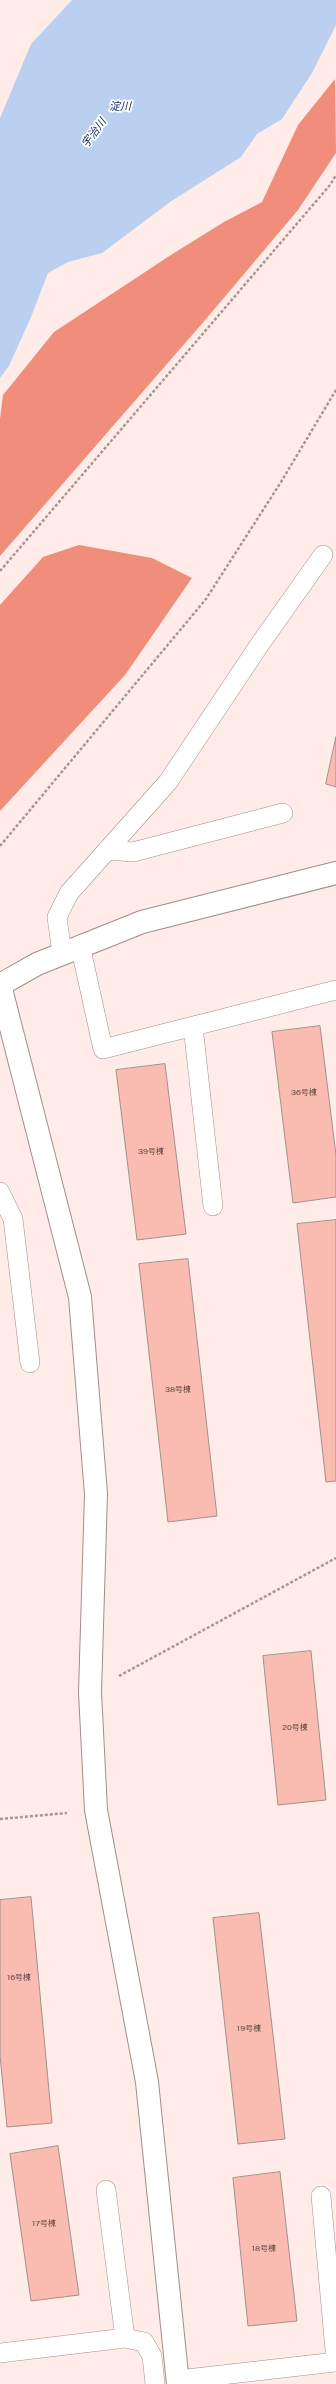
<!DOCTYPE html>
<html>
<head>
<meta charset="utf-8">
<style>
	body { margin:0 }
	canvas { display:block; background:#ffece8 }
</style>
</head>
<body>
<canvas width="336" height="2384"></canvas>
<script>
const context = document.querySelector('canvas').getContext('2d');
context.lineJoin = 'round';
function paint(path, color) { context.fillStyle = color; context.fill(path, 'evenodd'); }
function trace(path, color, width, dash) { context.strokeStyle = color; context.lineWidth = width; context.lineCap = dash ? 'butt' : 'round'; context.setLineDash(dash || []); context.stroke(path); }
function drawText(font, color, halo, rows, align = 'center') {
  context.font = font + ' "Public Sans","Noto Sans JP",sans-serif'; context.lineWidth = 3.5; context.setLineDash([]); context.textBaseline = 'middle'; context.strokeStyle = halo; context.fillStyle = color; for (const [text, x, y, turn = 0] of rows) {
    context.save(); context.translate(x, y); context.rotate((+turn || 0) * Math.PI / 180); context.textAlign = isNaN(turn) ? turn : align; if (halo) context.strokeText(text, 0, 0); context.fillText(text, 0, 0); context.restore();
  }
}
const forest = new Path2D(`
	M335,79l1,74 -38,57 -92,109 -206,237v-137l3,-24 51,-63 120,-79 50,-31 38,-20 36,-77z
	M79,545l73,13 40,20 -67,97 -125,136v-206l43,-48z`);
const water = new Path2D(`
	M72,0h264v25l-24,48 -30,46 -25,15 -16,23 -71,45 -68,51 -34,9 -20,11 -17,44 -22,49 -9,12v-260l31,-74z`);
const building = new Path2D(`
	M336,737v50l-10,-3z
	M320,1026l16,129v42l-43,6 -21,-171z
	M165,1064l21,170 -49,6 -21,-170z
	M336,1220v261l-10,1 -29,-258z
	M188,1259l29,257 -49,6 -29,-258z
	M311,1651l15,149 -48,5 -15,-149z
	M31,1897l21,226 -45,4 -7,-72v-155z
	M259,1913l26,226 -47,5 -25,-226z
	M58,2146l21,149 -48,6 -21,-147z
	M280,2172l17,149 -49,5 -15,-148z`);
const path = new Path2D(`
	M0,571l330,-386 6,-10
	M0,846l206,-247 75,-117 55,-92
	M119,1676l217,-118
	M0,1819l67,-6`);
const service = new Path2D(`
	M107,850l26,2 150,-39
	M80,945l23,104 233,-59
	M62,954l-5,-37 12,-24 99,-111 92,-138 63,-89
	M193,1026l20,180
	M0,1192l13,27 17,144
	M106,2190l19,148
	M321,2196l15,165
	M0,2353l125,-15 19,4 8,14 3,28
	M178,2380l158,-18`);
const minor = new Path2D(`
	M0,985l80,312 16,197 -6,198 6,118 51,272 31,302`);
const tertiary = new Path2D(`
	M0,985l37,-21 105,-42 194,-49`);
const numberNames = [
	["36号棟",304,1093],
	["39号棟",151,1152],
	["38号棟",178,1390],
	["20号棟",295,1728],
	["16号棟",19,1978],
	["19号棟",249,2029],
	["17号棟",44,2224],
	["18号棟",264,2249]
];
const waterNames = [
	["淀川",120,107],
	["宇治川",94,133,-54]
];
paint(forest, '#f08d7b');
paint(water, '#bbd0f0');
paint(building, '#fabbb0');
trace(building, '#a2918e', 1);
trace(service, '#a08f8b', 20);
trace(minor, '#a08f8b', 24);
trace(tertiary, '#a08f8b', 24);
trace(path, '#a69895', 2.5, [3, 2]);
trace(service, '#fff', 19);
trace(minor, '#fff', 22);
trace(tertiary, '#fff', 22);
drawText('8px', '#604b47', null, numberNames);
drawText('italic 11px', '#072857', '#fff', waterNames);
</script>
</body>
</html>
